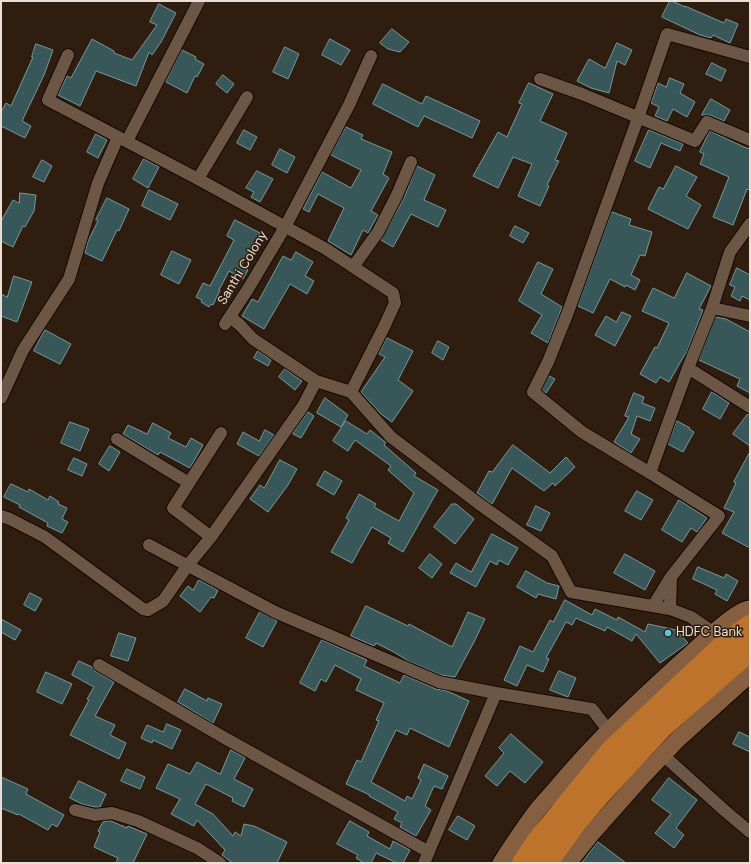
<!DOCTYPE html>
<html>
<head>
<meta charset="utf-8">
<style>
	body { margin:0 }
	#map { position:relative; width:751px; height:864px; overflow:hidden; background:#2f1e0f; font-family:"DM Sans",sans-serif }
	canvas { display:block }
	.frame { position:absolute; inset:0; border:2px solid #ebdfd5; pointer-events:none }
</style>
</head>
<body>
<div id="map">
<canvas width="751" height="864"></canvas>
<div class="frame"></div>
</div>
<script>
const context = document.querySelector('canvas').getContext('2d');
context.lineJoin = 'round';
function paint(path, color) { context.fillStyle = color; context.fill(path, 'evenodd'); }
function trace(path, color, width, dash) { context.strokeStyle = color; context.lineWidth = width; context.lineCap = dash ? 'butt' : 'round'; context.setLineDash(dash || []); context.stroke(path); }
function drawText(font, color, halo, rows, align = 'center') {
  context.font = font + ' "DM Sans",sans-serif'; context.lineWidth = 3; context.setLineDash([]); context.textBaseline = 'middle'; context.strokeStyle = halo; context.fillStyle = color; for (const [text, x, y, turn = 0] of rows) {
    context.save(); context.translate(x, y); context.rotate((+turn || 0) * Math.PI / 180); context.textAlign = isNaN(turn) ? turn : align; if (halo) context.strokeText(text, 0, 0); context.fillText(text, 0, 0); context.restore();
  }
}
const building = new Path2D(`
	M670,1h2l13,6v-1l39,17 2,-4 12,5 -8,19 -17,-8 -2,3 -11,-3 -38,-18z
	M159,4l17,9 -15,29 -9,13 -3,-3 -13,34 -40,-15 -16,35 -22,-11 9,-19 4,2 21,-39 22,12v2l18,7 25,-35 -7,-3z
	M392,29l17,13 -9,10 -12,-3 -8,-6z
	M330,39l20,11 -9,15 -19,-10z
	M617,43l15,7 -7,15 -8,-4 -8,32 -18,-5 -14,-7 12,-22 16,9z
	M36,44l17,6 -9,25 -22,46 9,5 -6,12 -24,-12v-14l5,-9 5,3 22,-49h-1z
	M285,47l14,7 -11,25 -15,-7z
	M182,50l14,7 -1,2 9,5 -7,13 -2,-1 -8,17 -21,-11z
	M712,63l14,7 -5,11 -15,-7z
	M223,75l11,9 -7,9 -11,-9z
	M670,78l14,6 -4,9 15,9 -8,15 -14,-8 -6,12 -12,-5 4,-9 -8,-4 7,-20 8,4z
	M529,83l24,11 -13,27 27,12 -12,27 4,1 -12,24 2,1 -9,20 -22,-10 14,-32 -19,-7 -15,31 -25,-12 25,-44 9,5 15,-33 -3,-1z
	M383,84l39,20 4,-8 54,25 -8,17 -48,-22 -6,11 -45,-23z
	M711,99l19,11 -6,11 -14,-6h-8z
	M346,127l17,8 -2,4 31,13 -9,22 6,4 -18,33 7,4 -10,18 -5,-3 -12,25 -23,-14 16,-33 -26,-14 -9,18 -6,-3 19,-37 29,16 10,-18 -30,-15z
	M244,130l13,7 -7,13 -13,-7z
	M649,130l34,14 -3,7 -19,-8 -11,25 -15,-7z
	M710,131l34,16 6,2v41l-3,-1 -14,36 -20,-8 16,-40 -29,-13 4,-10 -4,-2z
	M96,134l11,6 -9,18 -11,-6z
	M280,149l15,8 -8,16 -15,-8z
	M144,159l15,8 -11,21 -15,-9z
	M42,160l10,6 -8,16 -11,-5z
	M417,166l18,9 -11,25 22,10 -8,17 -27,-13 -18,33 -12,-7 23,-42z
	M676,166l21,11 -11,19 15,9 -13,24 -40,-20 11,-22 4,2z
	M257,171l16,8 -13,23 -9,-5 3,-5 -8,-4z
	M149,190l29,14 -8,16 -28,-14z
	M20,193l16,2 -2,16 -9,16 -2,-1 -10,21 -12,-6v-20l12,-21 6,3z
	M107,198l22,11 -10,22 -2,-1 -15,31 -17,-8 3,-12 10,-20 -2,-1z
	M612,212l19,7 -2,6 23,7 -7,24 -5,-1 -9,20 9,5 -5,10 -9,-5 -1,2 -15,-8 -17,34 -15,-7z
	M235,220l25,13 -19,33 7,4 -5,9 -14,-8 -10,19h1l-7,15 -2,-1 -2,3 -8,-5 1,-2 -6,-3 7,-14 7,3 24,-46 -7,-4z
	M515,226l14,7 -6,10 -13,-7z
	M172,251l19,9 -12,24 -18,-9z
	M296,252l17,10 -8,14 9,5 -7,13 -17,-10 -26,45 -22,-13 10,-17 6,3 25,-46 8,4z
	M538,262l15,7 -12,25 21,13 -14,36 -17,-10 11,-18 -23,-14z
	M737,268l13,7v25l-8,-4 -2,5 -9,-5 4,-9 -5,-2z
	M687,273l24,13 -12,23 4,1 -17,44h-1l-16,28 -9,-5 -4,6 -16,-9 15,-27 2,1 12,-25 -27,-12 11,-23 21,10z
	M14,276l18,6 -15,40 -16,-6v-22l6,3z
	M622,312l9,4 -16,30 -20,-11 11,-19 10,6z
	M716,317l10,2 24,13v61l-13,-7 3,-7 -41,-19z
	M45,330l26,14 -11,20 -26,-13z
	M387,338l26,13 -15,29 15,11 -21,31 -11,-8 -20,-22 24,-35 -6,-3z
	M438,341l11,6 -6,13 -11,-7z
	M258,351l13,9 -3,6 -14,-8z
	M285,369l17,12 -7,9 -16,-13z
	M549,376l6,3 -9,14 -4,-3z
	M712,392l17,11 -9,16 -17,-10z
	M634,393l10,4 -2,6 13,5 -5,13 -13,-5 -6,18 9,5 -9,14 -17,-11 15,-25 -4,-1z
	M325,398l23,17 -7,12 -24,-14z
	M308,412l6,4 -13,22 -8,-4z
	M748,414h2v32l-17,-12z
	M346,421l21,13 3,-4 14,11 2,1 -2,3 32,28 -2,3 24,14 -35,62 -15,-9 3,-5 -19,-11 -20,36 -21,-11 18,-32 -3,-2 13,-24 17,10 -2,3 25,14 15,-28 -26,-23 3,-4 -36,-26 -7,11 -15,-10z
	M677,421l13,7 -1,1 5,3 -11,20 -15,-8z
	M70,422l19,7 -9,22 -19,-8z
	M153,423l18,10 -3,5 18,9 5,-9 12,7 -13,23 -30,-16 -2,3 -35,-21 5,-9 19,9z
	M265,430l9,5 -15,21 -22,-12 6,-12 16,9z
	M513,445l37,28 16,-16 9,10 -20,19 -2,-3 -9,8 -32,-23 -20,36 -15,-11 12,-22 3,1z
	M110,446l10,6 -11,19 -10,-7z
	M750,452v96l-28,-15 12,-21 -10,-4 12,-25 -2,-1z
	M74,458l13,6 -5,12 -14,-6z
	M280,460l17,9 -9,16 -20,27 -18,-13 10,-14 4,3z
	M325,471l17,10 -8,14 -17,-10z
	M11,484l17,8 1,-3 19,11 2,-4 9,6 -1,2 9,4 -5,11 6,3 -6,11 -15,-7 1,-3 -29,-16 1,-2 -16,-8z
	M637,491l16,9 -12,20 -16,-9z
	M679,500l28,18 -10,14 -6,-4 -9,14 -20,-12z
	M452,504h4l18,15 -19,25 -21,-17z
	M536,506l14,7 -9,18 -14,-6z
	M492,534l26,14 -10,17 -9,-5 -2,5 -7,-4 -14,26 -26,-14 6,-10 15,9z
	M430,554l12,10 -10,14 -13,-10z
	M625,554l30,17 -10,19 -31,-17z
	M698,567l26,11 2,-4 12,7 -11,20 -12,-7 2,-4 -24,-11z
	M526,571l21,12 12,3 -3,13 -18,-5 -2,4 -19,-11z
	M199,580l19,10 -4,8 -3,-1 -11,15 -20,-16 8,-10 5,4z
	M30,593l12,6 -7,12 -11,-6z
	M565,600l27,15 3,-6 22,11 1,-3 27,15 3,-8 28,6 12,13 -28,20 -24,-29 -4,7 -25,-14 -2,4 -29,-13 -4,7 -6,-3 -20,36 3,1 -6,13 -16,-7 -10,21 -13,-6 16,-34 13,6 17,-32 3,2z
	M366,606l42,20 1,-2 43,23 16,-35 17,7 -11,23 -19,35 -14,-2 -31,-13 -16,-10 -18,-9 -2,3 -23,-10z
	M260,612l17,9 -14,26 -17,-9z
	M1,619l20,11 -6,10 -14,-8z
	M119,633l17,5 -8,23 -17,-5z
	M322,640l45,20 -3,6 36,17 4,-8 32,14 11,2 22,10 -20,46 -39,-19 -3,7 -11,-5 -25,52 34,19 2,-5 5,3 9,-19 -3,-2 6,-14 24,12 -6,13 -8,-3 -9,20 6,4 -15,26 -16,-9 2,-4 -8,-4 4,-7 -29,-16 1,-1 -24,-11 11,-24 4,2 18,-41 -3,-1 8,-17 -28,-13 5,-11 -26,-14 -9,17 -5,-3 -6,12 -15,-8z
	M79,661l13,6 3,4 19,11 -19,34 20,9 -5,10 16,8 -7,16 -49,-24 19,-35 -2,-1 7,-12 -22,-12z
	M559,671l17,7 -8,19 -18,-7z
	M46,672l26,12 -10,20 -25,-12z
	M185,689l22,12 1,-3 14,6 -9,19 -35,-21z
	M167,724l14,6 -9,19 -19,-9 -1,3 -11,-5 6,-13 16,7z
	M739,732l11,5v15l-17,-8z
	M511,734l32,28 -18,21 -15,-12 -13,15 -12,-10 19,-23 -5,-5z
	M231,750l14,8 -11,21 19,10 -9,18 -12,-6 1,-3 -27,-14 -11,20 18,10 20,22 2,-4 6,4 3,-12 10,2 33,16 -10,21h-44l-6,-4 -5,-4 3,-5 -28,-30 -3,6 -23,-12 9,-15 -24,-11 12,-24 22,10 7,-12 23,12z
	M127,769l18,8 -5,12 -19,-8z
	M1,777l27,12 -2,5 38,21 -7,12 -5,-3 -4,6 -29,-16 -1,1 -17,-7z
	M669,778l28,22 -21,28 8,7 -10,13 -19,-15 16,-19 -19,-14z
	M79,781l27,13 -6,13h-5l-13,-3 -12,-6z
	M458,816l17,10 -8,14 -18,-10z
	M111,821l16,7 1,-2 19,8 -14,29h-17l2,-5 -24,-11 6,-15 -2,-1 5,-9z
	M350,821l19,11 -2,4 23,13 3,-8 17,9 -7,13h-6l-21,-10 -5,10h-7l-8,-5 2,-3 -21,-11z
	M598,842l28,21h-44z`);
const street = new Path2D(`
	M68,55l-20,45 150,79 128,70 67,44 2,10 -11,24 -33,65 40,45 87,66 74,53 19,36 99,17 1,-32 48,-61 -69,-43 38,-105
	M540,79l42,15 113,47 12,-19 43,18
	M127,141l72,-140
	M198,179l49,-82
	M750,224l-20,28 -18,56 -24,60 62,39
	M353,267l25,-35 19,-37 14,-33
	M712,308l38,8
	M230,317l10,8 13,14 63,42 35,11
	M225,324l23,-35 37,-62 64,-122 22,-49
	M1,398l22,-48 46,-71 29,-96 20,-46
	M117,439l72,44
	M650,473l-68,-41 -49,-40 15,-30 20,-50 70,-194 29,-84 83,23
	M1,516l9,3 35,18 98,72 5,1 15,-9 25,-36 23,-28 92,-131 13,-25
	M211,537l-38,-29 48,-75
	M149,545l126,67 164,70 57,11 96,16 16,21
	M653,606l17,-28
	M670,609l21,8 23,16
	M99,665l124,72 206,115
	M663,755l61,55 26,22
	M75,810l20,5 17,-2 26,8 59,27 23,15
	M424,863l72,-170`);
const secondary = new Path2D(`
	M501,863c9,-14 19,-29 29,-43 7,-11 16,-20 25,-30 43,-52 92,-97 142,-142 10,-9 41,-39 53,-39
	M568,863l24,-30 48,-54 37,-39 73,-66`);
const highway = new Path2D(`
	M523,863l14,-21 74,-91 114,-107 25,-18
	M546,863l30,-41 23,-27 63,-68 88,-77`);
const markers = [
	[668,633,4,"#51ccd4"]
];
const streetNames = [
	["Santhi Colony",243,268,-59]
];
const poiNames = [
	["HDFC Bank",676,633]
];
paint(building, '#385759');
trace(building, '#78999c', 1);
trace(street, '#160700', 14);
trace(secondary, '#160700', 19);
trace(highway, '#160700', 24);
trace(street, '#6c5747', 12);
trace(secondary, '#855f3f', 17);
trace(highway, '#be732c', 22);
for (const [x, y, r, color] of markers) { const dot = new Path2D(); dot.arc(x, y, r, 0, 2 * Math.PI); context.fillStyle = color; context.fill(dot); trace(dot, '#2f1e0f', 1.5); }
drawText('13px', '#ebdfd5', '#2f1e0f', streetNames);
drawText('13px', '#ebdfd5', '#2f1e0f', poiNames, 'left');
</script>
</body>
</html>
